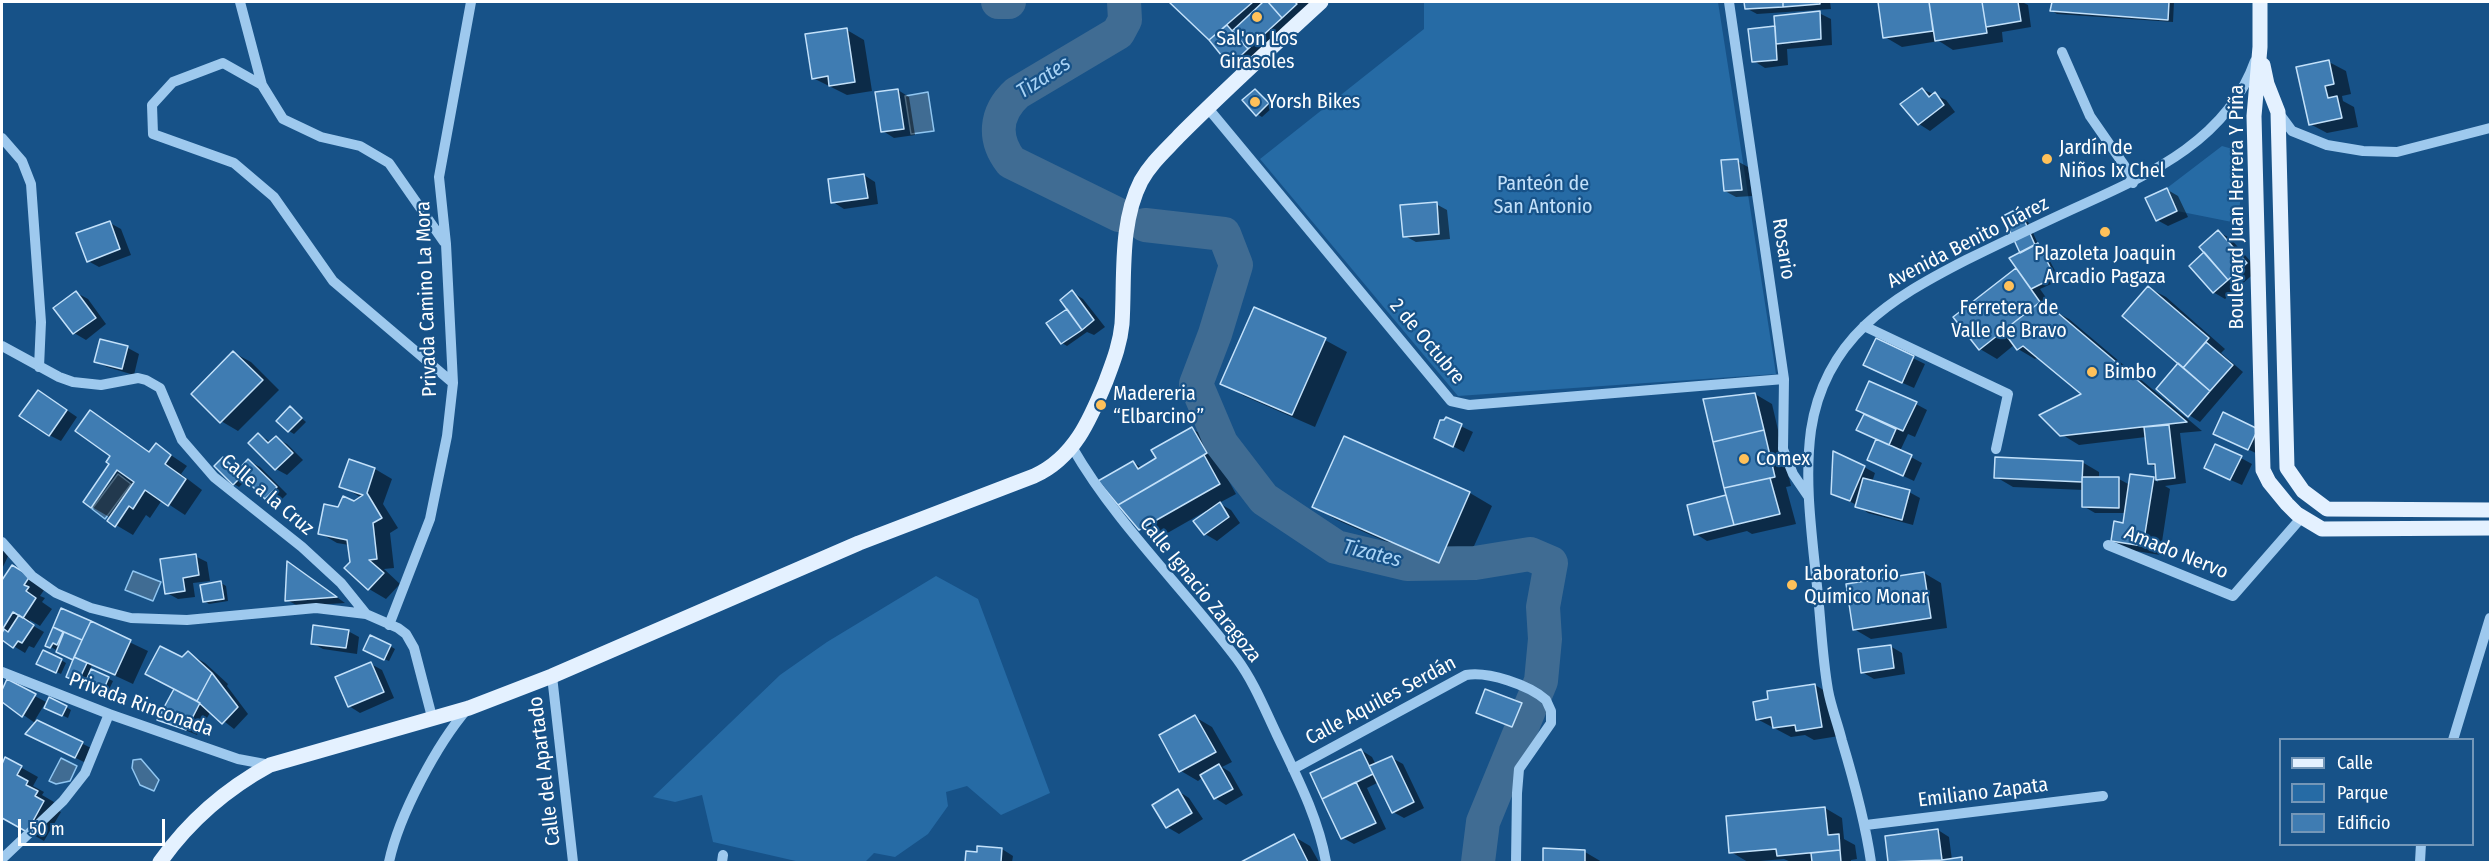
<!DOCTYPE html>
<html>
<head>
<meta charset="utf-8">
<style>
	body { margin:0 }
	#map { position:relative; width:2492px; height:864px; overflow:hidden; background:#175288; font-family:"Fira Sans Condensed",sans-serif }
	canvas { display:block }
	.frame { position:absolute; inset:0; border:3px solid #fff; pointer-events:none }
	.legend { position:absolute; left:2279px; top:738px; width:195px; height:108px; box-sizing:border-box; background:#175288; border:2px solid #7497b8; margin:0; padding:8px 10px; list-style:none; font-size:18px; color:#fff }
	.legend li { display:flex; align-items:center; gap:12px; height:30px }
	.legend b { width:30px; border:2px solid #7497b8 }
	.scale { position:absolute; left:18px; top:819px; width:147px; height:27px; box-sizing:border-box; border:3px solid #fff; border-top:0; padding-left:8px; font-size:18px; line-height:21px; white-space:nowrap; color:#fff; -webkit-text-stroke:4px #175288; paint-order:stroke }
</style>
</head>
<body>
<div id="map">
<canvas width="2492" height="864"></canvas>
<div class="frame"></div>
<ul class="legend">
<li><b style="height:8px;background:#e4f1ff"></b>Calle</li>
<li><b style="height:16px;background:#266ba5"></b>Parque</li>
<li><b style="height:16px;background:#3f7cb2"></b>Edificio</li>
</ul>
<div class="scale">50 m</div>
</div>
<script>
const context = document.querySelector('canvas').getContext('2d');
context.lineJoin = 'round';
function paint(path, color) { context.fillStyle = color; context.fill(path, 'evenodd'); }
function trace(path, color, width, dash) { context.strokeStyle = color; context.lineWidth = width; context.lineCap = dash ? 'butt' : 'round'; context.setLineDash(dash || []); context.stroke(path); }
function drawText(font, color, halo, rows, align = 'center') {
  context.font = font + ' "Fira Sans Condensed",sans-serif'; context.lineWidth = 4.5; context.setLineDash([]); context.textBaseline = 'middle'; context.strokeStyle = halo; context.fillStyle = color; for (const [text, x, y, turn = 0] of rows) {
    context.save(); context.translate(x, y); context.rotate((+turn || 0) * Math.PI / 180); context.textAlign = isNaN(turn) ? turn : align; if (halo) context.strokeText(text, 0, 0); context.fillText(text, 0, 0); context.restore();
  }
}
const green = new Path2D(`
	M1424,2h294l58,372 -318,22 -198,-237 164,-130z
	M2222,146l14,4c9,23 5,50 1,73l-60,-12 -10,-23z
	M936,576l42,23 72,194 -49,22 -34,-29 -21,6 2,14 -20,28 -33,23 -21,-4 -9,9h-65l-87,-20 -11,-47 -27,7 -22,-5 127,-122 47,-33z`);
const water = new Path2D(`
	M928,92l6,39 -23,3 -6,-38z
	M118,474l13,10 -26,35 -13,-10z
	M133,571l28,11 -8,19 -28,-11z
	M61,758l16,8 -7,15 -14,3 -7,-3z
	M141,759l18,21 -5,11 -14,-6 -8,-17 1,-8z`);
const shadow = new Path2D(`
	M1171,2l94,1 52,-1 -75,69 -11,-6 -20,-25z
	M1745,2h85l1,7 -74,5 -11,-6z
	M1879,2h143l6,3 3,22 -29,5 1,10 -50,8 -14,-9 -37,6 -17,-10z
	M2053,2h121l-1,20 -116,-8 -5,-3z
	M1819,13l12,6 1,26 -45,4 1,16 -23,3 -11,-7 23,-33z
	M847,30l17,10 8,51 -25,4 -34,-17z
	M2329,62l17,9 5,23 -9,2 1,5 11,6 4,20 -31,6 -17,-9z
	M1922,89l24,11 9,12 -25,19 -11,-7z
	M898,90l11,7 6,38 -21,3 -11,-7z
	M1255,90l18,17 -11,10 -5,-3z
	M1737,161l11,6 4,29 -16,1 -11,-6z
	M864,175l11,7 3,22 -34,5 -11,-7z
	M2166,189l12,7 10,21 -20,9 -11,-6z
	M1436,204l11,6 3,29 -34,3 -11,-6z
	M2019,210l5,3 15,33 4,2 17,32 -20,9 16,23 13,7 133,112 -22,2 6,50 -21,3 5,3 -10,66 -30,-5 -17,-9 11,-16 2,-12h-31l-12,-7 1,-16 -71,-3 -17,-10 86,-15 17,10v6l20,1 11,6 23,-6 5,3 -1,-14 -8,-5 -3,-26 -67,8 -18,-11 23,-39 -46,-38 -3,2 -17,-10 -4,-4 -17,14 -17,-10 36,-79 5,3z
	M110,223l11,6 10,26 -32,12 -11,-6z
	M2218,232l12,6 28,32 -33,29 -12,-7 -7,-39z
	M2149,288l17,9 59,52 -4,4 22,19 -43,50 -11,-7 -9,-52z
	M1072,292l11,7 22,28 -11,8 -7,-3 -20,14 -5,-3z
	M77,293l11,6 18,25 -20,16 -12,-7 -19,-25z
	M1325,340l22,12 -32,75 -71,-31 -22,-13z
	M1876,340l49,24 -11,24 -38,-17z
	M101,341l27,7 11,6 -5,21 -27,-8 -12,-6z
	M234,353l17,9 28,28 -41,41 -17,-10z
	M1755,394l17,10 19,82 -5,1 10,37 -44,10 -5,-3 -40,10 -11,-7 30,-37z
	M49,398l28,19 -16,24 -12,-6z
	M1916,404l11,6 -12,27 -7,-3 -8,17 22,12 -8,18 -34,-16 -2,-25 -20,-11 7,-15z
	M290,408l16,14 -12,12 -5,-3z
	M90,412l61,41 5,-8 31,21 -6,8 21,16 -17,25 -23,-15 -12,18 -4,-3 -13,20 -17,-10 -5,-7 -19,-11 19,-43 1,-8z
	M1446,419l27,13 -9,20 -17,-9z
	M1192,429l17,9 14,25 -3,2 16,29 -17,9 12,7 9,13 -23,18 -12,-7 -10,-13 12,-8 -1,-2 -49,28 -17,-10 -40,-48 33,-19 9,6 16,-9z
	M2257,430l3,25 -34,-16z
	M259,435l12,7 5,-4 11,6 16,16 -16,15 -11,-6 -26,-26z
	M1345,438l125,55 22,13 -31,69 -124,-55 -23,-13z
	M2241,458l11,6 -10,21 -25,-11z
	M249,461l11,6 27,27 -10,10 -11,-6 -19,-19 -8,8 -5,-3 -6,-22 10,10z
	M350,461l25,8 17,10 -9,25 15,24 -8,5 4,35 -10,1 16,15 -14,15 -17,-10 -23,-21 6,-6 -3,-17 -12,-2 -17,-10 19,-24 23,-11 -21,-12z
	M1864,467l11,6 -3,9 37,10 11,6 -7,27 -45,-12 -11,-8 -25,-12z
	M2,545l9,5 -9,19z
	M195,556l12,6 3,19 -17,2 2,14 -17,2 -11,-6z
	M288,563l10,6 47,34 -47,3 -11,-6z
	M12,567l34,20 -6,9 5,2 -3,4 10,7 -12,17 -10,-6v4l14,8 -10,16 -5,-2 -4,7 -23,-14 2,-7 -2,-1v-48z
	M1924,573l17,10 6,45 -76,11 -17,-10z
	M221,583l5,3 2,15 -19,3 -5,-3z
	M62,610l86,41 -15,33 -41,-19 -2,5 23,11 -5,11 -23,-11 -2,3 -10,-5 2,-19 -28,-15 7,-16 10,5 1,-2z
	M348,631l11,6 -2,17 -34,-5 -11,-6z
	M390,646l5,3 -6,12 -19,-8z
	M1890,646l12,7 3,21 -31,5 -12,-7z
	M188,653l17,10 23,21 -1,2 21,28 -14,15 -23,-18 -14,24 -38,-16 16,-29 7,-31z
	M61,660l5,3 -5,11 -18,-8z
	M371,664l11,6 12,28 -34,15 -11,-7z
	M7,681l39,21 -11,18 58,29 -7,14 -59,-29 8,-11 -33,-23v-7z
	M1815,685l17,10 7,41 -25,4 -9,-5 -14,2 -34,-18z
	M1521,704l11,6 -8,22 -46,-20z
	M66,707l5,3 -3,8 -17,-8z
	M1195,717l17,10 20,35 -10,5 8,5 13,23 -17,10 -11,-7 -12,-21 -5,4 -17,-10z
	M1361,750l11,7 4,8 16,-7 11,6 21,44 -20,10 -11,-6 -14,-30 -12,6 19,41 -32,15 -11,-6z
	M6,759l32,18 -5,9 11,6 -2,3 12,7 -3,5 10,5 -17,29 -42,-24v-50z
	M1178,791l11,7 14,21 -24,15 -12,-7 -13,-22z
	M1825,808l17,10 2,21 11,6 2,14 -6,1v2h-60l-7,-3 -36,3 -17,-10z
	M1938,830l11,7 3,23 9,-1 6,3h-77l-4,-25z
	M1293,836l17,10 9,16h-75z
	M1002,849l11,7 -1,6h-46l1,-9 11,1z
	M1545,850l40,2 17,10h-58z`);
const river = new Path2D(`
	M998,2h11
	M1119,215l-108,-53c-18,-23 -16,-49 6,-69l101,-60 7,-13 -1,-18
	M1145,225l79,9 12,31 -21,69 -19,50 25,59 43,56 72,48 71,17 68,-1 55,-9 21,9 -8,44 2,32 -4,42 -58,141 -5,40`);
const building = new Path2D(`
	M1169,2h84l-44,38z
	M1263,2h5l14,16 -34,31 -16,-18z
	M1268,2h27l2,2 -15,14z
	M1744,2h39v5l-38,2z
	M1783,2h37v2l-37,3z
	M1878,2h51l4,29 -50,7z
	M1929,2h53l5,31 -52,8z
	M1982,2h36l3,19 -35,6z
	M2052,2h117l-1,18 -118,-9z
	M1820,11l1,28 -45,5 -2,-28z
	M1227,25l21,24 -18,17 -21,-26z
	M1775,26l2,34 -25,2 -4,-33z
	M847,28l8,54 -26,4 -1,-10 -16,3 -7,-45z
	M2329,60l5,24 -9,2 3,12 9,-2 5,22 -33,7 -13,-58z
	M1922,88l7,9 6,-5 9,13 -26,20 -18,-21z
	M898,89l6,40 -23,3 -6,-40z
	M1255,89l14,14 -13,13 -14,-16z
	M1738,159l4,31 -18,1 -3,-31z
	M864,174l4,24 -37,5 -3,-24z
	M2167,188l10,23 -21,10 -11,-23z
	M1437,202l2,32 -36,3 -3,-32z
	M2019,208l16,37 -15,8 -17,-37z
	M110,221l10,28 -33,13 -11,-29z
	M2218,230l29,33 -19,17 -29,-33z
	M2038,243l17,34 -24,12 -22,-31z
	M2204,252l24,28 -15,13 -24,-27z
	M2016,268l24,34 -61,48 -26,-33z
	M2148,286l61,52 -26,30 -61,-52z
	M1072,290l22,30 -12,10 -22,-30z
	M76,291l20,27 -23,16 -20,-26z
	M2040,302l12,6 135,114 -127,14 -21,-21 42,-21 -58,-48 -6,4 -14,-19z
	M1254,307l72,31 -34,77 -72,-31z
	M1067,309l15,21 -21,14 -15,-21z
	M1876,338l38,18 -12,27 -39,-18z
	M100,339l28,7 -6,23 -28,-7z
	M2206,342l27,23 -23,26 -27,-23z
	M233,351l30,29 -43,43 -29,-29z
	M2178,363l32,28 -22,26 -32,-28z
	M1869,381l48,21 -14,29 -47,-21z
	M38,390l29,20 -18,26 -30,-20z
	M1755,393l9,37 -51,12 -10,-43z
	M290,406l12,12 -14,14 -12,-11z
	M90,410l59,42 7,-9 15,12 -6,9 21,15 -18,27 -23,-16 -12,19 -4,-3 -14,21 -8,-6 27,-39 -17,-12 -26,38 -8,-6 26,-38 -3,-2 4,-6 -35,-25z
	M2223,412l35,17 -10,21 -35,-16z
	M1864,414l32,15 -7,16 -33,-15z
	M1446,417l16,7 -9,23 -19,-9 6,-18h4z
	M2169,425l6,53 -19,2 -1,-16h-7l-4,-37z
	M1192,427l15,26 -89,52 -20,-24 35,-20 5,8 18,-11 -5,-8z
	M1764,430l11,47 -51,11 -11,-46z
	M258,433l10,10 8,-7 17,17 -18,17 -27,-27z
	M1344,436l126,56 -31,71 -127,-56z
	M1876,439l36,16 -9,21 -36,-16z
	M2215,444l27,12 -12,24 -26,-12z
	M1833,451l32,15 -15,35 -19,-7z
	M1204,455l16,29 -81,46 -21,-25z
	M223,457l19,19 -9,9 -19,-19z
	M1995,457l88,4 -1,21 -88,-4z
	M248,459l29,28 -12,12 -28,-28z
	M349,459l26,9 -8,25 15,25 -9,5 4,36 -8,1 15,13 -16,17 -24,-22 6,-6 -3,-22 -29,-6 6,-30 14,3 5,-11 11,5 9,-6 -24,-8z
	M2130,474l24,3 -11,69 -32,-5 3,-20 9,2z
	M2082,477h37v31l-37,-1z
	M1770,478l10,36 -46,11 -10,-37z
	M1863,478l47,12 -8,30 -47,-13z
	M1726,495l8,30 -40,10 -7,-30z
	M1220,502l9,15 -25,18 -11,-14z
	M196,554l3,21 -16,3 2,13 -20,3 -5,-35z
	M287,561l50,36 -52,4z
	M12,565l18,11 -6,9 5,2 -3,4 10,7 -13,20 -10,-6 -11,18v-50z
	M1924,572l7,46 -78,12 -7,-46z
	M221,581l3,18 -21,3 -3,-17z
	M61,608l30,13 -9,19 -29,-13z
	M19,615l15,10 -12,18 -4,-2 -5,7 -11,-8v-7l2,-4 4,3z
	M91,621l40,19 -16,35 -41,-18z
	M313,625l36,5 -3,18 -35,-4z
	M53,627l10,5 -6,13 -4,-2 -3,5 -5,-2z
	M64,632l18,8 -9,20 -17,-8z
	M370,635l21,10 -7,15 -21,-10z
	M1891,645l3,23 -33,5 -3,-24z
	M160,646l22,11 6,-6 24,22 -15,28 -52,-27z
	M43,650l19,9 -6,14 -20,-9z
	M74,657l13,6 -9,19 -12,-5z
	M371,662l13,30 -36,15 -13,-30z
	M91,669l18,8 -6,14 -18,-8z
	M212,673l26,34 -16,17 -25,-23z
	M7,679l29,15 -14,23 -20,-15v-12z
	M1815,684l7,43 -26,4 -1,-6 -22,3 -2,-11 -15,3 -3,-18 15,-3 -1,-8z
	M174,689l26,14 -14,27 -29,-10z
	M1485,689l37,14 -10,24 -36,-14z
	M49,697l18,9 -5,10 -18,-8z
	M1195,715l21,37 -37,20 -20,-37z
	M37,720l46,22 -8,16 -50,-24z
	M1361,749l12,25 -51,25 -12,-26z
	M1392,756l22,46 -22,11 -23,-47z
	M5,757l17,9 -5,9 11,6 -2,4 12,6 -3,5 9,5 -17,31 -25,-14v-54z
	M1219,764l14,25 -19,10 -14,-24z
	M1356,782l20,41 -35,16 -19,-40z
	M1178,789l14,24 -26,15 -14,-23z
	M1825,807l3,28 11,-1 1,16 -63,6 -1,-7 -47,4 -3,-37z
	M1938,829l4,31 -54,2 -3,-26z
	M1294,834l14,28h-67z
	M977,846l25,2 -1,14h-36l1,-11 11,1z
	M1543,848l42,2v12h-42z
	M1840,850l1,12h-29l-1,-9z
	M1962,857v5h-39l19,-2z`);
const minor = new Path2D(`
	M240,2l22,83 21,34 38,18 39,9 29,17 55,79
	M1729,2l55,377 -1,70 10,25 15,22
	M2062,52l28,64 34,49 9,18
	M262,85l-39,-22 -50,19 -21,23 1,29 81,29 40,34 59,84 120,102
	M1207,107l244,294 18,4 315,-26
	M2278,112l14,19 35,14 36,6 34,1 93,-24
	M2,138l20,23 9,23 10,138 -2,45
	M1864,326l144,68 -12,55
	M2,346l57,31 14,5 28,3 37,-7 8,2 14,8 22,52 32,37 88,70 39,36 25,31 32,14 8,6 8,14 18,69
	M1072,447c45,78 111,140 165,212 17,23 28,51 40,76 20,42 41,82 49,127
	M2,542l30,34 24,17 35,15 40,10 56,2 129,-12 50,6
	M2108,545l125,51 69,-79
	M389,625l41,-106 17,-83 6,-53 -7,-139 -7,-67 32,-175
	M2,672l107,42 129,45 32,6
	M552,676l21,186
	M2453,740l37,-122
	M1293,769l173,-94c22,-4 63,10 80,25l5,11v12l-32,46 -2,24 -1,69
	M1866,825l237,-29
	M2,859l61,-58 22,-28 24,-59
	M389,862c10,-47 48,-118 79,-154
	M722,862l1,-7
	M1871,862c-6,-41 -17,-81 -29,-121 -4,-17 -11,-34 -14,-51 -6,-34 -7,-69 -11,-104 -5,-51 -13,-104 -6,-156 14,-92 79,-131 155,-170 39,-19 78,-38 118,-56 69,-31 144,-66 171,-143
	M2420,862l1,-18`);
const major = new Path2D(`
	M2260,2v45l-6,69 9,354 6,12 18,22 10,10 25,15 168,-1
	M2263,65l4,19 11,28 9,356 16,23 24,18 163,1
	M160,862c29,-41 66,-73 110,-97l199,-57 83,-32 307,-133 175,-67c40,-18 56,-56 72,-95 7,-19 14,-36 16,-57 3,-46 -3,-100 19,-143 10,-18 24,-30 38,-45 46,-46 94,-90 142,-134`);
const markers = [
	[1257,17,6,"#ffc15a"],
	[1255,102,6,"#ffc15a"],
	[2047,159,6,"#ffc15a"],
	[2105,232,6,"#ffc15a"],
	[2009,286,6,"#ffc15a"],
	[2092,372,6,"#ffc15a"],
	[1101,405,6,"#ffc15a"],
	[1744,459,6,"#ffc15a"],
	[1792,585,6,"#ffc15a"]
];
const poiNames = [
	["Sal'on Los",1257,39,"center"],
	["Girasoles",1257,62,"center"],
	["Yorsh Bikes",1267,102],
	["Jardín de",2059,148],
	["Niños Ix Chel",2059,171],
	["Plazoleta Joaquin",2105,254,"center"],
	["Arcadio Pagaza",2105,277,"center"],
	["Ferretera de",2009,308,"center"],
	["Valle de Bravo",2009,331,"center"],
	["Bimbo",2104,372],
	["Madereria",1113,394],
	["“Elbarcino”",1113,417],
	["Comex",1756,459],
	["Laboratorio",1804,574],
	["Químico Monar",1804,597]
];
const parkNames = [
	["Panteón de",1543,184],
	["San Antonio",1543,207]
];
const streetNames = [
	["Boulevard Juan Herrera Y Piña",2237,207,-90],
	["Avenida Benito Juárez",1968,243,-27],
	["Rosario",1783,249,81],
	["Privada Camino La Mora",427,299,-92],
	["2 de Octubre",1427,342,50],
	["Calle a la Cruz",267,495,40],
	["Amado Nervo",2176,553,22],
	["Calle Ignacio Zaragoza",1200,590,51],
	["Calle Aquiles Serdán",1381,701,-28],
	["Privada Rinconada",141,705,20],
	["Calle del Apartado",545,771,-97],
	["Emiliano Zapata",1983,793,-7]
];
const waterNames = [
	["Tizates",1044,78,-33],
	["Tizates",1372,554,14]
];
paint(green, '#266ba5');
paint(water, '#406c93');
trace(water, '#90c6f1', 1.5);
paint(shadow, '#0007');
trace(river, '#406c93', 34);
paint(building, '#3f7cb2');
trace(building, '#c3e1fa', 1.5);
trace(minor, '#9ec9ee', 10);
trace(major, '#e4f1ff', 15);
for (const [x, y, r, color] of markers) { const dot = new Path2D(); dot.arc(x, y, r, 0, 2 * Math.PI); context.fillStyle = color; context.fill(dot); trace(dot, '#175288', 2); }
drawText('20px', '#fff', '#175288', poiNames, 'left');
drawText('20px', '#c3e1fa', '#175288', parkNames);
drawText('20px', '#fff', '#175288', streetNames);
drawText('italic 21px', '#a9d3f5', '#175288', waterNames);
</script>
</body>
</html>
